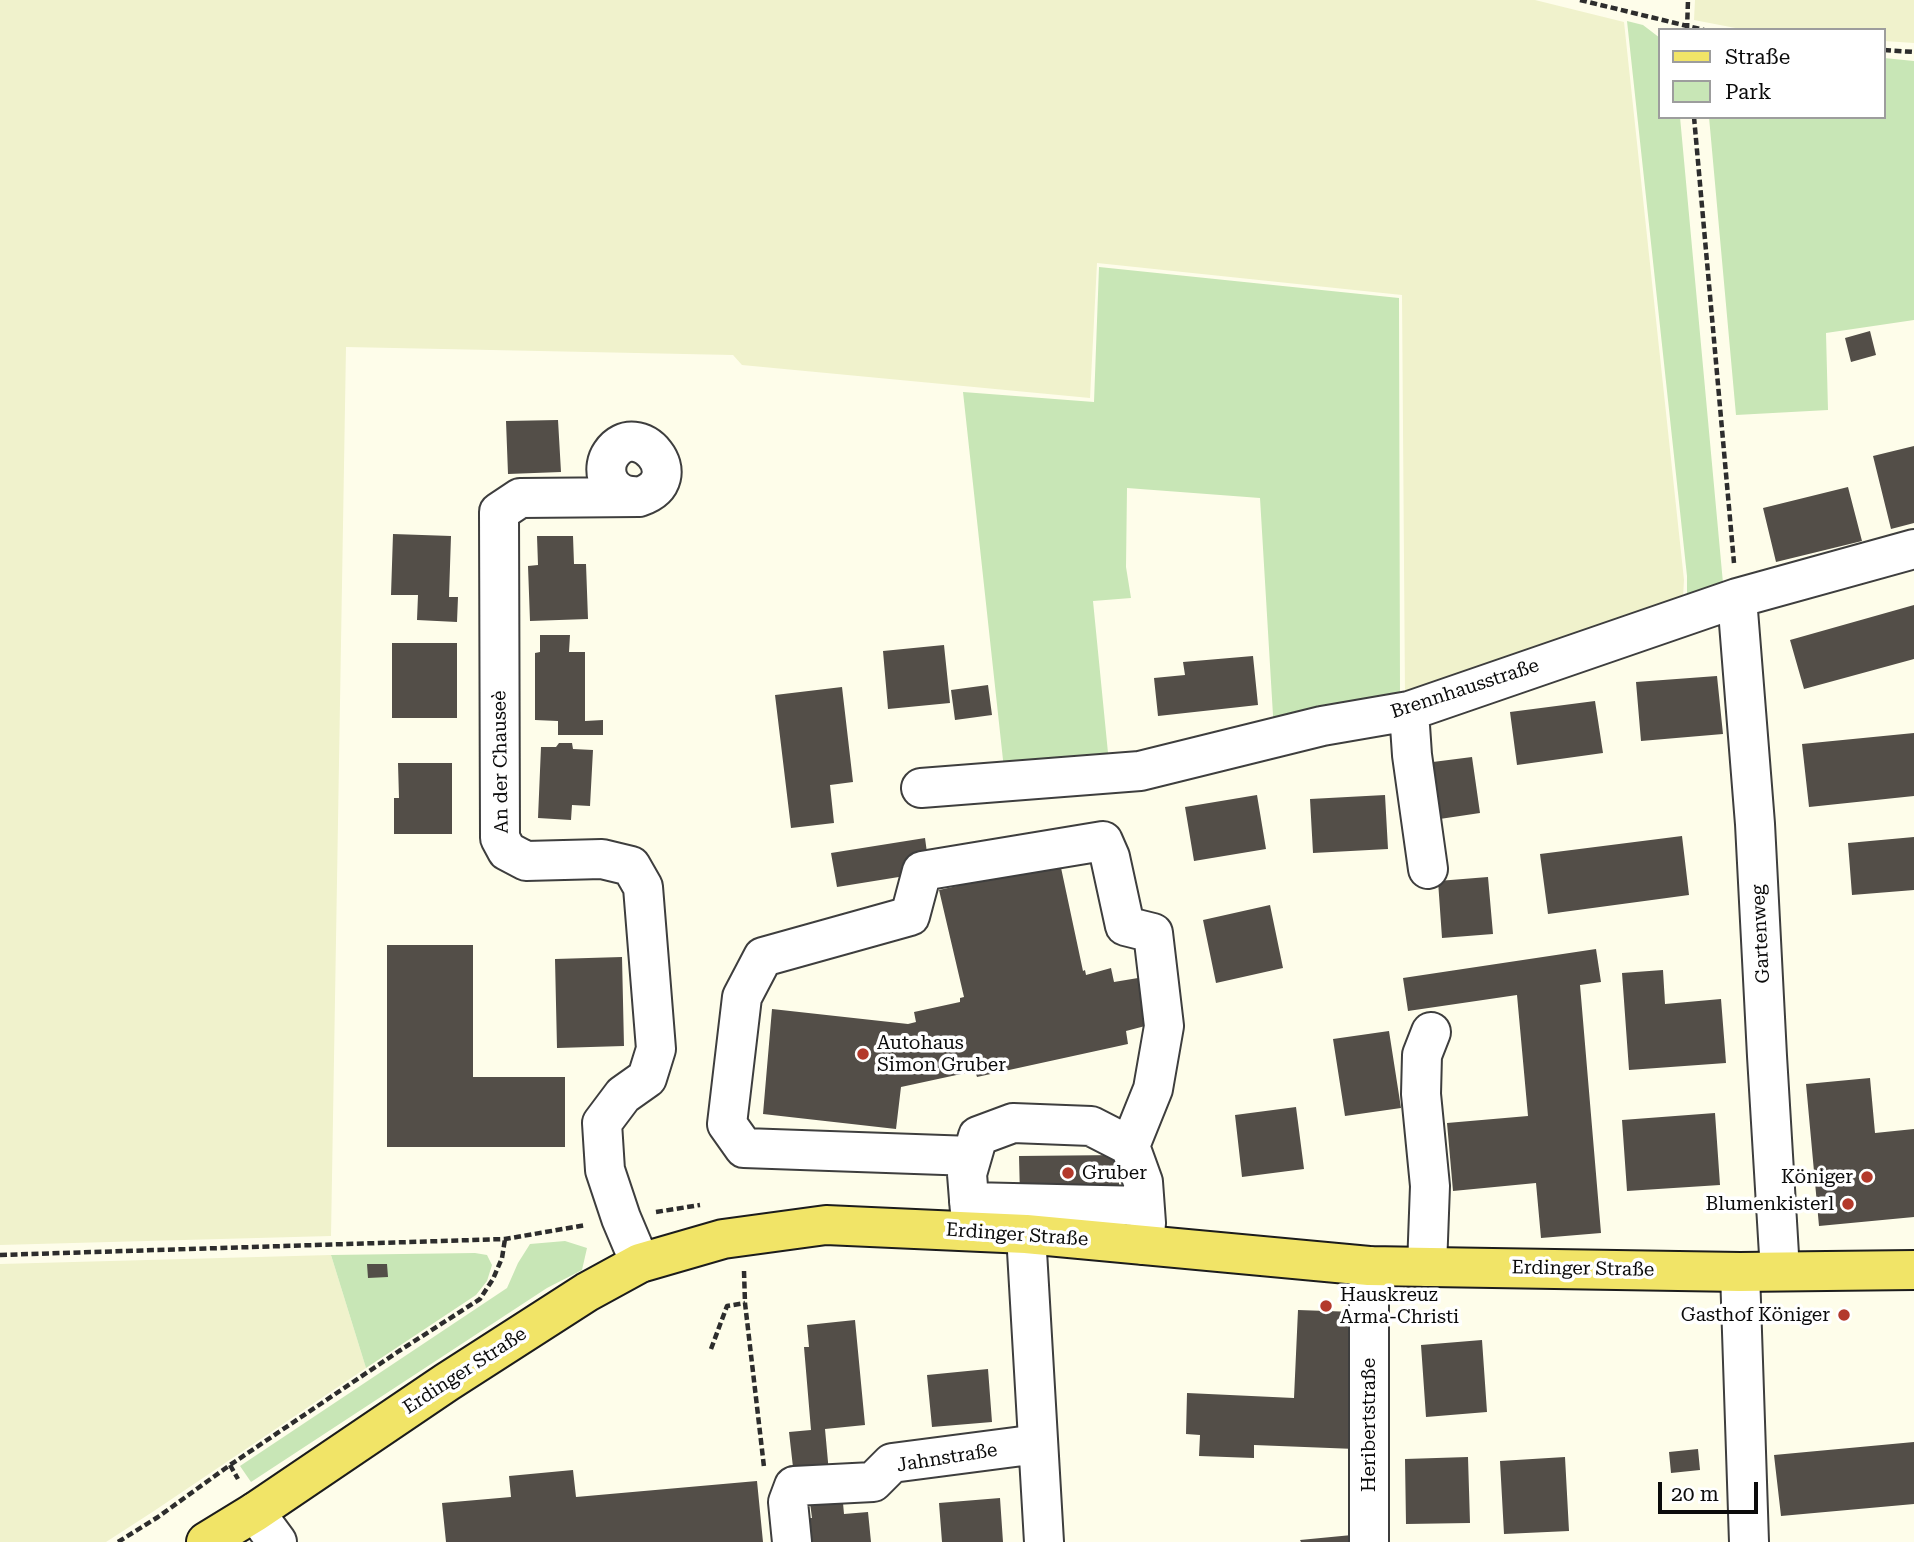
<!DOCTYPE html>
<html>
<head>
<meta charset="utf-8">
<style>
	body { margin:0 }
	#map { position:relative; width:1914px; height:1542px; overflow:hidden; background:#fefdea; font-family:"Roboto Serif",serif }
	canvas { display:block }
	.legend { position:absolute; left:1658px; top:28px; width:228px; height:91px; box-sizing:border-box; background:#fff; border:2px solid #9d9d9d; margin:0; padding:9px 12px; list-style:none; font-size:21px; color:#0b0b0b }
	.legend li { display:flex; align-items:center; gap:14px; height:35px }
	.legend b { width:35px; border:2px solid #9d9d9d }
	.scale { position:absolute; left:1658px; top:1482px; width:100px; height:32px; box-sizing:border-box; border:4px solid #0b0b0b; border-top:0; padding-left:9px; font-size:21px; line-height:24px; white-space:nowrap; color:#0b0b0b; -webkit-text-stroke:5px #fff; paint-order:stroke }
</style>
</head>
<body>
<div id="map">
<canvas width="1914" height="1542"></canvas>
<ul class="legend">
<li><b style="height:9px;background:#f1e467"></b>Straße</li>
<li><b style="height:19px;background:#c8e6b6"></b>Park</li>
</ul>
<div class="scale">20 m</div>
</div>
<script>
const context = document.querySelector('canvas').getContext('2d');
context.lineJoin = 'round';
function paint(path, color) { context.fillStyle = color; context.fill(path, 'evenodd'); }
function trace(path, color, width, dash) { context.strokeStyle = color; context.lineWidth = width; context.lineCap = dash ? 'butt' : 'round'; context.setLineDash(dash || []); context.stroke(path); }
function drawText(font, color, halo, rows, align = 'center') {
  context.font = font + ' "Roboto Serif",serif'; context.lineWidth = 7; context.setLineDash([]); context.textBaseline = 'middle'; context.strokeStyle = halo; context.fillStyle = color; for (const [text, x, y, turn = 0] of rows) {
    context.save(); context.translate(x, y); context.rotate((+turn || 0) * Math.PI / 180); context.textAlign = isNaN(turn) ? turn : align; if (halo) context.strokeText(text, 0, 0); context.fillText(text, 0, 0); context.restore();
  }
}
const farmland = new Path2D(`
	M0,0h1535l89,22 60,558 -1,17 -278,98 -3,-400 -305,-32 -7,135 -348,-33 -9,-10 -387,-8 -15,889 -331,9z
	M1695,0h219v43l-30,-2v-11h-138l-52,-10z
	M331,1255l35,113 -212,143 -48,31h-106v-278z`);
const green = new Path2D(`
	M1627,21l16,4 17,13v79h20l44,477 -37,14v-32z
	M1884,58l30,3v259l-88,13 2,77 -92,5 -27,-298h175z
	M1099,267l300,31 1,399 -126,35 -14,-234 -133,-10 -1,79 5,31 -38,3 16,162 -105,6 -41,-377 131,10z
	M565,1241l22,7 -5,22 -35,18 -296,194 -11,-16 267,-178 11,-25 12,-19z
	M475,1253l12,2 5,10 -5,16 -11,14 -110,73 -35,-113z`);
const building = new Path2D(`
	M1870,331l6,24 -25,7 -6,-24z
	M558,420l3,52 -53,2 -2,-53z
	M1914,446v77l-23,6 -18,-73z
	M1848,487l14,54 -86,21 -13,-54z
	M393,534l58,2 -2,61h9l-1,25 -40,-2 1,-25h-27z
	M537,536h36l1,28h12l2,55 -58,2 -2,-55 10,-1z
	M1914,605v54l-110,30 -14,-49z
	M540,635h30l-1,17h16v69l18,-1v15h-45v-14l-23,-1v-67l5,-1z
	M392,643h65v75h-65z
	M944,645l6,58 -62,6 -5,-58z
	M1253,656l5,49 -100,11 -4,-38 31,-3 -2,-13z
	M1717,676l6,58 -82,7 -5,-59z
	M988,685l4,30 -37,5 -4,-30z
	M842,687l11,95 -23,3 4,38 -43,5 -16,-133z
	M1595,701l8,52 -86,12 -7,-53z
	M1914,733v63l-105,11 -7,-63z
	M559,743h13l1,6 20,1 -3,56 -18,-1 -1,15 -33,-2 3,-71h15z
	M1472,757l8,56 -47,7 -8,-57z
	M398,763h54v71h-58v-36h5z
	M1257,795l9,54 -72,12 -9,-54z
	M1385,795l3,54 -75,4 -3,-54z
	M1682,836l7,59 -141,19 -8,-60z
	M1914,837v53l-62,5 -4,-52z
	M925,838l3,22 -25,4 2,12 -68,11 -6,-34z
	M1060,863l23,108 2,-1 1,5 25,-7 3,14 24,-4 11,47 -23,6 2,13 -151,33 -2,-6 -74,16 -5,42 -133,-15 9,-105 136,15 8,-2 -2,-10 46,-10v-4l4,-1 -25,-107z
	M1488,877l5,57 -51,4 -4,-57z
	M1270,905l13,63 -67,15 -13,-63z
	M387,945h86v132h92v70h-178z
	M1596,949l5,33 -21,3 21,248 -60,5 -5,-55 -83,8 -6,-68 81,-7 -11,-121 -109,16 -5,-33z
	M622,957l2,89 -67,2 -2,-89z
	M1663,970l2,34 56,-5 5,64 -97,7 -7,-97z
	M1389,1031l12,77 -56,8 -12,-77z
	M1870,1078l5,55 39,-4v88l-95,9 -13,-142z
	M1296,1107l8,62 -62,8 -7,-62z
	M1715,1113l5,72 -93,6 -5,-71z
	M1119,1155v40l-99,1 -1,-40z
	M367,1264h20l1,13 -20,1z
	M1298,1310l57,2v137l-101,-4v13l-55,-2 1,-21 -14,-1 1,-41 107,5z
	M855,1320l10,105 -40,4 4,44 -35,3 -5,-44 22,-2 -7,-83h5l-2,-22z
	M1482,1340l5,72 -61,5 -5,-72z
	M988,1369l4,53 -60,5 -5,-52z
	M1914,1442v62l-133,12 -7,-61z
	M1698,1449l2,21 -29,3 -2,-21z
	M1468,1457l2,66 -64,1 -1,-65z
	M1565,1457l4,74 -65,3 -4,-73z
	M573,1470l3,27 181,-16 6,61h-317l-4,-39 69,-6 -2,-21z
	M842,1492l2,22 24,-2 3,30h-63l-3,-24h7l-3,-23z
	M1000,1498l3,44h-61l-3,-39z
	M1352,1535v7h-51l-1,-2z`);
const path = new Path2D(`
	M1580,0l124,30
	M1687,30l1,-30
	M1884,50l30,2
	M1694,117l40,446
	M656,1212l44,-7
	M0,1255l505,-16 81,-14
	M744,1271l1,32 19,164
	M711,1349l16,-43 18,-3
	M230,1465l8,14
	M118,1542l40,-25 72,-52 169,-114 81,-52 13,-20 9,-21 3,-19`);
const minor = new Path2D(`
	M639,497c-5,-1 -12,-1 -16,-3 -17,-6 -21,-27 -12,-40 26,-39 82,25 28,43l-119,1 -21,14 1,326 7,13 19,10 76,-2 29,7 12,21 13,162 -9,29 -24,17 -21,28 3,47 16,48 19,45
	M1737,598l18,226 12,232 13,215
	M1409,711l3,44 16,114
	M921,788l219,-17 182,-45 87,-15 328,-113 177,-49
	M972,1156l-228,-8 -17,-24 15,-127 21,-40 147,-41 12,-45 181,-30 7,16 15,69 28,7 11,93 -11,63 -23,57
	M969,1202l175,4
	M970,1231v-19l-3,-38 11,-38 35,-13 78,3 39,20 13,36 3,41 -2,22
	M1026,1234l18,308
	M1369,1266v276
	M1427,1267l3,-81 -9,-92 1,-39 9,-23
	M1740,1272l9,270
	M255,1512l22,30
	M792,1542l-4,-40 6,-16 79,-4 19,-19 146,-19`);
const major = new Path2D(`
	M206,1542l49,-30 192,-130 140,-90 53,-29 83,-24 103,-14 200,9 343,32 371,6 174,-2`);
const markers = [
	[863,1054,7,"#b3392b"],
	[1068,1173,7,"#b3392b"],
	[1867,1177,7,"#b3392b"],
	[1848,1204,7,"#b3392b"],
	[1326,1306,7,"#b3392b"],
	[1844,1315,7,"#b3392b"]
];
const streetNames = [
	["Brennhausstraße",1465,689,-18],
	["An der Chauseè",501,762,-91],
	["Gartenweg",1761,934,-93],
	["Erdinger Straße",1017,1235,4],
	["Erdinger Straße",1583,1269,1],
	["Erdinger Straße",465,1371,-33],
	["Heribertstraße",1369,1425,-90],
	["Jahnstraße",947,1458,-9]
];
const poiNames = [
	["Autohaus",877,1043],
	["Simon Gruber",877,1065],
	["Gruber",1082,1173],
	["Königer",1853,1177,"right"],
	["Blumenkisterl",1834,1204,"right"],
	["Hauskreuz",1340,1295],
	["Arma-Christi",1340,1317],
	["Gasthof Königer",1830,1315,"right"]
];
paint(farmland, '#f0f2cc');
paint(green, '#c8e6b6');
paint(building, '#534e48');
trace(minor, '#3e3e3e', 42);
trace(major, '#1c1c1c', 42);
trace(path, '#2d2d2d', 4.5, [7, 3.5]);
trace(minor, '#fff', 38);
trace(major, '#f1e467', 38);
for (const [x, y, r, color] of markers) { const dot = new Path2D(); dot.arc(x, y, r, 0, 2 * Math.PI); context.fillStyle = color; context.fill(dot); trace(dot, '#fff', 2.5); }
drawText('19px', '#0b0b0b', '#fff', streetNames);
drawText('19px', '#0b0b0b', '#fff', poiNames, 'left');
</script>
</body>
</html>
